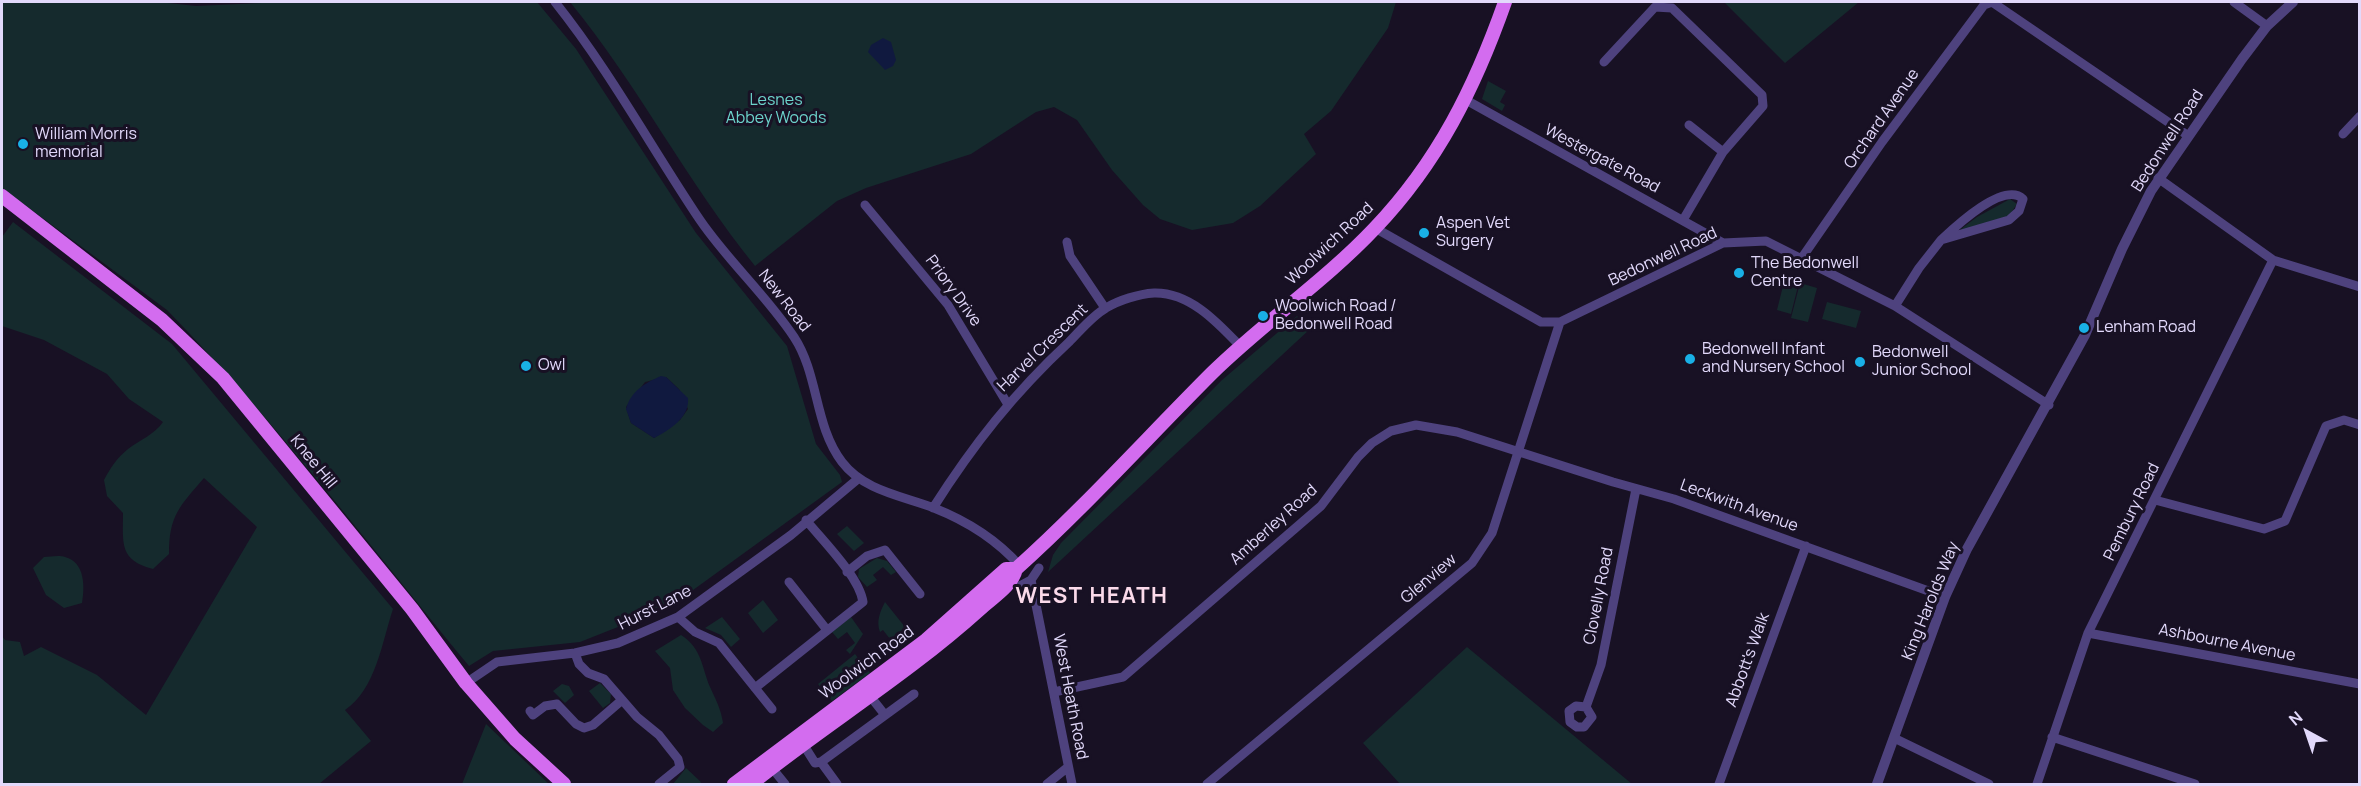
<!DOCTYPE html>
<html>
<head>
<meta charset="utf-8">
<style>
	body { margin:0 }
	#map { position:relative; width:2361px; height:786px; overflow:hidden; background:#181124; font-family:Manrope,sans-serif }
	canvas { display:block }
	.frame { position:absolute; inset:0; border:3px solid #e2d9fb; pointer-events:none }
	.north { position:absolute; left:2277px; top:702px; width:60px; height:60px; -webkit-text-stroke:4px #181124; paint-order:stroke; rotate:320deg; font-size:16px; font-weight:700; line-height:24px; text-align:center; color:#e2d9fb }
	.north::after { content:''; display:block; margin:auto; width:21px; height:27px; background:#e2d9fb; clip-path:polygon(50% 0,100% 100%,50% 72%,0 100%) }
</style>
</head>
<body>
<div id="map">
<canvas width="2361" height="786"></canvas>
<div class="frame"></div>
<div class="north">N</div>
</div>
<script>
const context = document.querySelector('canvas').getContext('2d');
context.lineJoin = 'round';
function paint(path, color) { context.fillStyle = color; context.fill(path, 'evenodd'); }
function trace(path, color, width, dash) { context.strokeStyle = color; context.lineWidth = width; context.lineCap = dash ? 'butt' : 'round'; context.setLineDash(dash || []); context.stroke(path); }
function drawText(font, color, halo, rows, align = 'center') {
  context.font = font + ' Manrope,sans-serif'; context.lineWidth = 6; context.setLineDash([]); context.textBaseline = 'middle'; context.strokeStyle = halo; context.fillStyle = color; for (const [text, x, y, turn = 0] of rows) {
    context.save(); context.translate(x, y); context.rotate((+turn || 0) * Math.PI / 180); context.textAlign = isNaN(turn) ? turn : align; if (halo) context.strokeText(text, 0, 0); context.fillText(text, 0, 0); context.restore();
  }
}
const green = new Path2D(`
	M2,2h157l37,4 87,-4h254l39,47 120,184 91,113 29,98 24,31 2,7 -171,124 -91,36 -87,9 -24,15c-99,-120 -194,-245 -302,-356l-165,-122zM666,377l13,12 9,20 -8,11 -26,18 -23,-15 -5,-16 19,-25z
	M570,2h826l-8,26 -57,83 -27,23 12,20 -56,52 -27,17 -41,7 -32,-11 -17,-14 -31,-35 -35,-50 -23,-13 -18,5 -65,42 -105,34 -29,13 -82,65c-68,-84 -117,-181 -185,-264z
	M1724,2h135l-74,61z
	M1488,81l18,10 -6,11 5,3 -3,6 -20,-12z
	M2010,199l7,5 -8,12 -52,16 20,-15z
	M13,222l159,122 221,265c-11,33 -17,80 -48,101l26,31 -52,43h-317v-148l3,4 15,2 4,14 17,-9 56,28 49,40 111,-188 -53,-49c-24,28 -35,37 -35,76l-16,15c-34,-9 -30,-25 -30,-56l-16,-17 -3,-16c7,-13 13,-22 24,-31 13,-10 26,-14 35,-27l-34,-23 -22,-25 -63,-34 -42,-14v-89z
	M1784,282l14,4 -7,28 -14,-4z
	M1800,283l17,5 -9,34 -17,-4z
	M1827,302l34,9 -5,17 -34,-9z
	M1297,316l12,14 -261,242 5,-17 8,-12 161,-163z
	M847,526l17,17 -10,8 -17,-17z
	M44,557c6,0 15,-2 21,0 20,5 20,30 17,46l-18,5 -18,-13 -13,-27z
	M877,558l10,3 9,11 -5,3 -8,-8 -10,8 4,5 -10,7 -9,-10 1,-8z
	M763,600l15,20 -15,13 -15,-20z
	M885,602l20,25 -9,15 -16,10 -2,-3 12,-10 -7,-9 -3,2c-4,-11 0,-20 5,-30z
	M722,617l18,22 -9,8 -10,-12 -16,-7z
	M851,617l12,17 -13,20 -4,-4 9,-7 -8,-11 -9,7 -6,-7z
	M681,635c21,13 21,33 29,52 6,13 11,22 13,36l-10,9 -10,-7 -18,-17 -12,-18 -3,-22 -15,-17z
	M1467,647l165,137h-232l-37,-41z
	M855,654l15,19 -38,28 -14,-17z
	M600,683l11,11 -1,9 -7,5 -14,-17z
	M562,684l7,2 5,9 -9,8 -12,-12z
	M486,724l63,60h-87z
	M686,768l15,14 -1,2h-27z`);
const water = new Path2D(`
	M883,38l8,4 5,18 -3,6 -8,4 -17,-18 3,-7z
	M661,376l5,1 22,21c2,19 -18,32 -34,40l-23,-15 -5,-14c5,-18 19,-26 35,-33z`);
const minor = new Path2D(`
	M555,2c55,69 96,145 145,218 28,41 66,75 94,117 25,38 20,88 48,125 22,29 61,34 92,46 33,13 62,31 86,58
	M1992,2l195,133
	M2234,2l33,24
	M1604,62l51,-55 17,1 90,87 1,11 -40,46 -40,68
	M1466,100l257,143
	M1689,125l34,27
	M2343,134l17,-18
	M2158,178l115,82 87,27
	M865,205l83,100 59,98
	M1375,228l166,94h19l163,-79 43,-2 129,65 154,99
	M1067,242l3,14 35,52
	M1801,259l81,-117 102,-137 8,-3
	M1895,306l24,-38 22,-28 68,-20 10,-9 4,-12c-19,-18 -67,27 -82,41
	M2155,500l109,29 21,-8 41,-95 18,-6 16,5
	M933,508c40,-63 81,-115 136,-166 11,-11 23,-26 37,-34 13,-8 33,-14 48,-15 36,-1 64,30 87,54
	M847,572l20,-16 18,-6 35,44
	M1031,580l41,204
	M789,582l38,48
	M1018,587l13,-7 8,-12
	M678,617l17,15 24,11 53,66
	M2088,633l272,51
	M575,653l4,11 9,9 16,6 33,38 22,18 19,24 2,8 -21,17
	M466,683l31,-21 78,-9 43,-10 60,-26 113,-82 68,-57
	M755,688l108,-86c-4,-26 -41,-62 -57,-82
	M1054,692l69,-15 198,-171 37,-49 14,-14 19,-12 25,-6 41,7 156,50 61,17 271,98
	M870,696l15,19
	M1586,707l-10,-1 -7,5 1,11 7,5h7l8,-10 -6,-10 15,-42 35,-176
	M530,711l3,4 12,-9 12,-2 19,20 8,4 9,-3 29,-25
	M2052,737l143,47
	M1894,738l95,46
	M803,744l12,19 6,-1 16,22
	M821,762l93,-68
	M772,768l13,16
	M1047,784l21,-17
	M1207,784l265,-221 20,-30 68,-211
	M1719,784l87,-238
	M2037,784l51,-151 185,-373`);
const tertiary = new Path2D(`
	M1877,784l68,-187 22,-48 118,-214 37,-86 29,-58 91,-132 25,-33 26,-24`);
const primary = new Path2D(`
	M2,196l160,124 61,58 189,231 54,74 49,56 49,45
	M734,784l192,-144 80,-71h10
	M751,784c75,-60 157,-110 229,-175 13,-12 32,-23 36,-40 69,-62 131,-131 196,-196 52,-51 113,-92 163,-145 63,-66 100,-141 130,-226`);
const markers = [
	[23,144,6,"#19b0e6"],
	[1424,233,6,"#19b0e6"],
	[1739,273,6,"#19b0e6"],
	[1263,316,6,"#19b0e6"],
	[2084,328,6,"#19b0e6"],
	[1690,359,6,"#19b0e6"],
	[1860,362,6,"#19b0e6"],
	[526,366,6,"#19b0e6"]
];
const parkNames = [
	["Lesnes",776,101],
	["Abbey Woods",776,119]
];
const streetNames = [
	["Orchard Avenue",1882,119,-55],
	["Bedonwell Road",2168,141,-57],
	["Westergate Road",1602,159,28],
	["Woolwich Road",1330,244,-43],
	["Bedonwell Road",1663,257,-25],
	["Priory Drive",953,291,54],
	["New Road",784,301,52],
	["Harvel Crescent",1043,348,-44],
	["Knee Hill",313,462,51],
	["Leckwith Avenue",1739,506,20],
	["Pembury Road",2132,512,-64],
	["Amberley Road",1274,525,-42],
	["Glenview",1429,579,-40],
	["Clovelly Road",1599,596,-79],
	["King Harolds Way",1931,601,-68],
	["Hurst Lane",655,608,-27],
	["Ashbourne Avenue",2227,643,11],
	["Abbott's Walk",1748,660,-70],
	["Woolwich Road",867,663,-36],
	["West Heath Road",1070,697,79]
];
const poiNames = [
	["William Morris",35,135],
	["memorial",35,153],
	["Aspen Vet",1436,224],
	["Surgery",1436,242],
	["The Bedonwell",1751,264],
	["Centre",1751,282],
	["Woolwich Road /",1275,307],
	["Bedonwell Road",1275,325],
	["Lenham Road",2096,328],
	["Bedonwell Infant",1702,350],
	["and Nursery School",1702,368],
	["Bedonwell",1872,353],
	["Junior School",1872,371],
	["Owl",538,366]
];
const districtNames = [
	["WEST HEATH",1092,597]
];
paint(green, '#152a2d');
paint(water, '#10193f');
trace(minor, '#4e427e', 9);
trace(tertiary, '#4e427e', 10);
trace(primary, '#d36cef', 14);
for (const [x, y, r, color] of markers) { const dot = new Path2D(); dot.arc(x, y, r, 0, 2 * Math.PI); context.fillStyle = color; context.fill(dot); trace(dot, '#181124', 2); }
drawText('16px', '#6cd3cb', '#181124', parkNames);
drawText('16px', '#e2d9fb', '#181124', streetNames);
drawText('16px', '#e2d9fb', '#181124', poiNames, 'left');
context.letterSpacing = '1.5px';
drawText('bold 22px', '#fbdaea', '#181124', districtNames);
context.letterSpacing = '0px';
</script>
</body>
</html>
